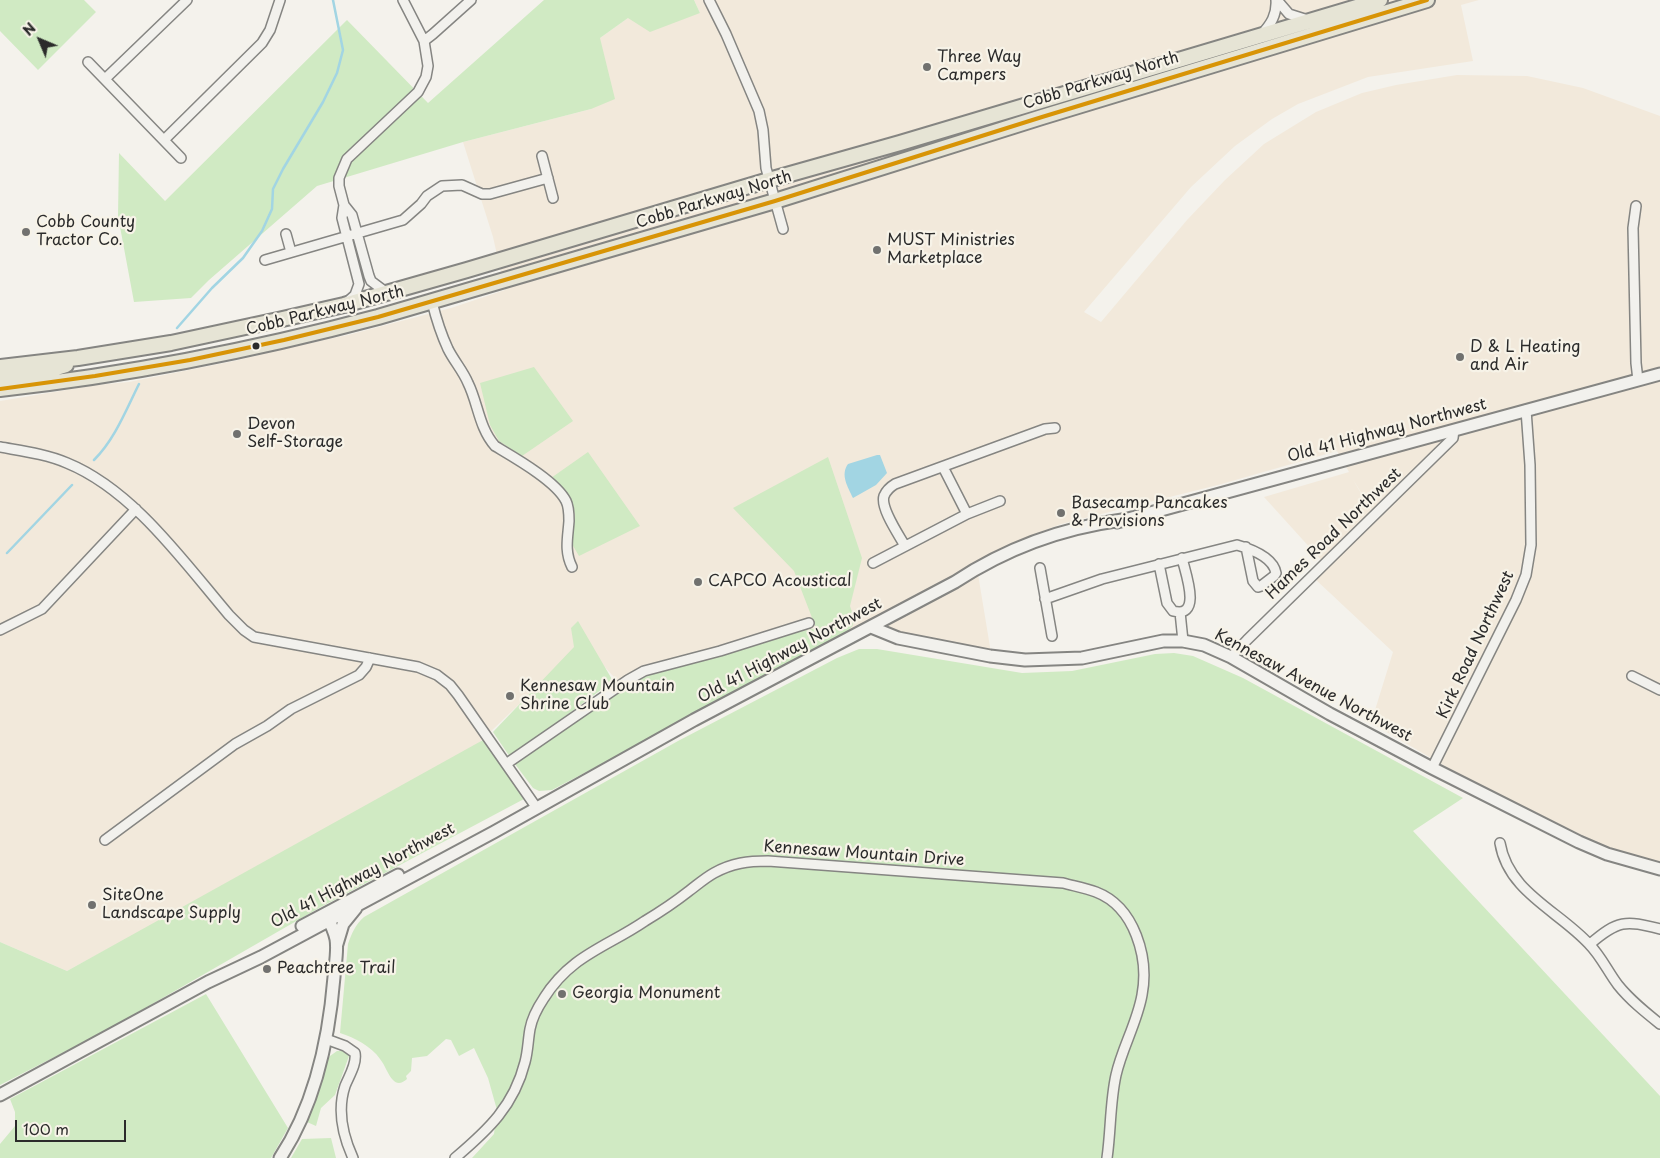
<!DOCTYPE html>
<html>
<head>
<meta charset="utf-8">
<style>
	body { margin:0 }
	#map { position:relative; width:1660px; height:1158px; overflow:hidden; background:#f4f2ec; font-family:"Playpen Sans",sans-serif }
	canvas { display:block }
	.north { position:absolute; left:15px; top:15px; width:50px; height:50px; -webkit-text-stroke:4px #f7f3e8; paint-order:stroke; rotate:315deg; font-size:14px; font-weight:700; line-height:20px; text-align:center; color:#2b2b2b }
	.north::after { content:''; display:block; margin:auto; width:18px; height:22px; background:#2b2b2b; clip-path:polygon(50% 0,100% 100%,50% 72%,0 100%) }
	.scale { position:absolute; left:15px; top:1120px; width:111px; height:22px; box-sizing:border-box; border:2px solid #2b2b2b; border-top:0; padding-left:6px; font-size:15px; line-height:18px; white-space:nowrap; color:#2b2b2b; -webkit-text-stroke:4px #f7f3e8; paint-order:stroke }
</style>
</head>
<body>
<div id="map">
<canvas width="1660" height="1158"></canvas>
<div class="north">N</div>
<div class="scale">100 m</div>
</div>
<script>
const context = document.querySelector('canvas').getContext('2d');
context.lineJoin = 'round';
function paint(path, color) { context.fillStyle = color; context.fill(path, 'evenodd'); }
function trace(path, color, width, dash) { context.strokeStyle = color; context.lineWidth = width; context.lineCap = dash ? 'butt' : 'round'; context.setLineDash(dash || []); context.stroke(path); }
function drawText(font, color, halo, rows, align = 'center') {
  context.font = font + ' "Playpen Sans",sans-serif'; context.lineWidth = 4.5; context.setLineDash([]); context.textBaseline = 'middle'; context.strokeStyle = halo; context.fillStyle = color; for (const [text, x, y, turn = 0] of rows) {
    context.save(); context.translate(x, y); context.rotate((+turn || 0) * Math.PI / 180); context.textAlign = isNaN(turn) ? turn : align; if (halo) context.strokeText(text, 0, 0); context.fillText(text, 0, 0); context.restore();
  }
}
const built = new Path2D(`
	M694,0h785l-18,5 12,56 -105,16 -70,27 -26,15 -37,27 -44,41 -107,125 17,10 86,-102 38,-40 39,-36 52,-32 46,-19 34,-8 61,-10 70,1 56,12 77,28v747l-34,-6 -89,-44 -56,-26 -110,-64 22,-71 -78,-73 62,-61 -25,-40 20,34 -50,49 -58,-64 85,-25 -12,-21 -119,34 -157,39 -26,10 -59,28 15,91 -119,-21 -101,2 -148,53 -40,-44 -119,114 -397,214 -67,-29v-541l96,-16 33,-3 110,-22 47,-12 62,-13 103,-27 54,-18 -12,-53 -30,-95 128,-33 9,-71 28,-20 72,-5z`);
const green = new Path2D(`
	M0,0h84l12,12 -58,58 -38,-39z
	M544,0h150l6,13 -50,19 -22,-14 -28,20 15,61 -24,10 -128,33 -146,44 -108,94 -18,18 -57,4 -16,-86 1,-63 46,48 182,-181 81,83z
	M534,367l39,54 -51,35 -23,-15 -9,-16 -10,-42z
	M588,452l52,74 -61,30 -7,-12 3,-30 -5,-15 -19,-21z
	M828,457l34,101 -12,48 4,12 -1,7 -9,11 -292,154 -13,1 -6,-3 -18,-24 107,-75 30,-16 121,-35 43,-10 -22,-57 -61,-63z
	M578,621l35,60 -103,76 -17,-25 81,-85 -3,-19z
	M859,649h18l145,24 50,-2 83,-17 19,-1 19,3 50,22 220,120 -50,33 247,265v62h-1188l22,-24 3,-24 -9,-32 -14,-30 -15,8 -8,-16 -5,-1 -19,17 -15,2 -1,13 -5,5 1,3c-4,4 -10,6 -14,1 -5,-5 -8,-15 -13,-21 -9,-13 -25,-21 -40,-26l8,-89c4,-11 7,-19 16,-27l314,-176 159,-83z
	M483,740l41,59 -205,109 -212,122 -107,55v-143l67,29z
	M206,994l82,134 -17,30h-271v-14l15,-18v-14l-5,-13z
	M337,1051h9l3,5 -14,39 -14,13 -5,18 -9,-4 20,-62 3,-4z
	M331,1138l5,20h-45l11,-19z`);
const water = new Path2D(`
	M877,455h3l7,18 -11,12 -23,13c-5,-11 -13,-23 -5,-34z`);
const stream = new Path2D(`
	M177,328l35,-40 31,-30 19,-27 10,-22 1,-20 10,-20 40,-67 14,-29 6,-23 -10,-50
	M94,460c21,-21 32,-50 45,-76
	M7,553l65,-68`);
const minor = new Path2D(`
	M709,0l17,34 33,77 4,19 3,38 17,61
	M1277,0l12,14 19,6
	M1261,35c10,-11 16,-20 15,-35
	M424,41l9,-7 38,-34
	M88,62l93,96
	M105,79l82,-79
	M164,140l98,-97 8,-13 10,-30
	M542,156l11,42
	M344,205l-2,13 17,66 -4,11 -9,8
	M1636,206l-3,22 3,135 2,17
	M286,234l5,18
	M265,260l138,-40 18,-16 6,-8 15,-10 20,-1 20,9h8l58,-16
	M387,293l-16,-12 -2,-5 -17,-61 -8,-10 -5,-19v-8l8,-19 71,-67 8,-15 2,-11 -4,-25 -21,-41
	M432,302c4,16 9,32 16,47 6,12 15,22 20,34 10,20 11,45 27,63 20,12 61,35 71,55 3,6 3,14 3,20 -1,16 -5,30 3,46
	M0,447c22,4 46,7 67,16 66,27 116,98 162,152l15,15 10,7 164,30 19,8 13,10 8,10 78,112
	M943,467l24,47
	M905,546c-6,-11 -25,-38 -21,-50 2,-5 6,-9 11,-12l150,-55 10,-1
	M873,563l94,-49 33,-13
	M1159,564l8,39 6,8c30,8 12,-39 9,-53
	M1040,568l12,68
	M1045,599l57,-20 135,-34c14,4 36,12 39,28l-2,3 -13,10 -3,1 -5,-6 -7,-34
	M1180,612l3,29
	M0,630l42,-21 94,-100
	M1231,657l16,-17 206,-202 1,-8
	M1632,676l28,14
	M506,764l122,-84 16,-9 76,-20 89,-28
	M1432,768l84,-168 10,-25 5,-30 -1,-80 -4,-55
	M105,840l130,-96 32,-18 24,-17 68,-34 7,-8 4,-9
	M1500,843c8,49 59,68 89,101 12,12 19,28 29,41 12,15 27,27 42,39
	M1590,944c28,-24 35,-24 70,-15
	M326,1039l19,7 10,7c2,11 -6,23 -10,33 -8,24 -2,50 8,72
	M455,1158c33,-28 59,-52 70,-96 3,-11 3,-22 5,-33 2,-11 8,-22 14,-31 27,-43 63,-51 101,-77 15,-9 30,-19 44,-30 8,-6 16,-13 25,-18 18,-10 34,-12 54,-12l295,22c11,3 23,5 33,9 39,15 53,66 46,103 -5,28 -20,53 -26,80 -6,27 -5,55 -9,83`);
const tertiary = new Path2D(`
	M1117,522l543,-148
	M871,627l27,11 92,18 35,4 57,-2 81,-17h20l21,4 27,12 99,57 102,54 147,74 28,12 53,15
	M302,926l96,-51
	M337,944l6,-20 13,-16
	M0,1095l208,-113 53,-25 233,-125 200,-112 261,-138c50,-33 107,-54 167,-62
	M280,1158c35,-53 49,-119 54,-181 1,-12 4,-26 2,-38 -2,-9 -6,-17 -10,-25`);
const primary = new Path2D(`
	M0,367l78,-9 93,-15 107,-23 66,-15 123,-35 302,-90 131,-37 480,-143
	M0,379l30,-3 36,-11
	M0,389c127,-14 254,-39 378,-72l397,-116 267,-84 385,-117`);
const bus1 = new Path2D(`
	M0,389l95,-13 95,-16 94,-20 94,-23 397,-116 267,-84 385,-117`);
const markers = [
	[927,67,5,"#71716f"],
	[26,232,5,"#71716f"],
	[877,250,5,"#71716f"],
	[256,346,4.5,"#2b2b2b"],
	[1460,357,5,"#71716f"],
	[237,434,5,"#71716f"],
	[1061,513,5,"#71716f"],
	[698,582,5,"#71716f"],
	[510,696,5,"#71716f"],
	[92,905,5,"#71716f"],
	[267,969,5,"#71716f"],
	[562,994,5,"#71716f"]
];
const poiNames = [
	["Three Way",937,58],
	["Campers",937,76],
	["Cobb County",36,223],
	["Tractor Co.",36,241],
	["MUST Ministries",887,241],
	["Marketplace",887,259],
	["D & L Heating",1470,348],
	["and Air",1470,366],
	["Devon",247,425],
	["Self-Storage",247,443],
	["Basecamp Pancakes",1071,504],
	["& Provisions",1071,522],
	["CAPCO Acoustical",708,582],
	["Kennesaw Mountain",520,687],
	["Shrine Club",520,705],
	["SiteOne",102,896],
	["Landscape Supply",102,914],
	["Peachtree Trail",277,969],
	["Georgia Monument",572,994]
];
const streetNames = [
	["Cobb Parkway North",1101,81,-17],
	["Cobb Parkway North",714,200,-17],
	["Cobb Parkway North",325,311,-14],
	["Old 41 Highway Northwest",1387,431,-15],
	["Hames Road Northwest",1334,534,-44],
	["Kirk Road Northwest",1476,645,-65],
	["Old 41 Highway Northwest",790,651,-28],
	["Kennesaw Avenue Northwest",1313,686,28],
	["Kennesaw Mountain Drive",864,854,4],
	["Old 41 Highway Northwest",363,876,-28]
];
paint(built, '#f2e9db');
paint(green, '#d0eac3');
paint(water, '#a2d5e3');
trace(stream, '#a2d5e3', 2.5);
trace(minor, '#858582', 12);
trace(tertiary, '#858582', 15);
trace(primary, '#858582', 18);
trace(minor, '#f2f1ed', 9);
trace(tertiary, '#f2f1ed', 11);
trace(primary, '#e6e4d5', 14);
trace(bus1, '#d89406', 4);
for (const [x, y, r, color] of markers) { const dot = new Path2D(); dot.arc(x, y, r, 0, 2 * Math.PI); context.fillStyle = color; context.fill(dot); trace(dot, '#f7f3e8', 2); }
drawText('16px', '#2b2b2b', '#f7f3e8', poiNames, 'left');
drawText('16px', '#2b2b2b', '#f7f3e8', streetNames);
</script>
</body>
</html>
